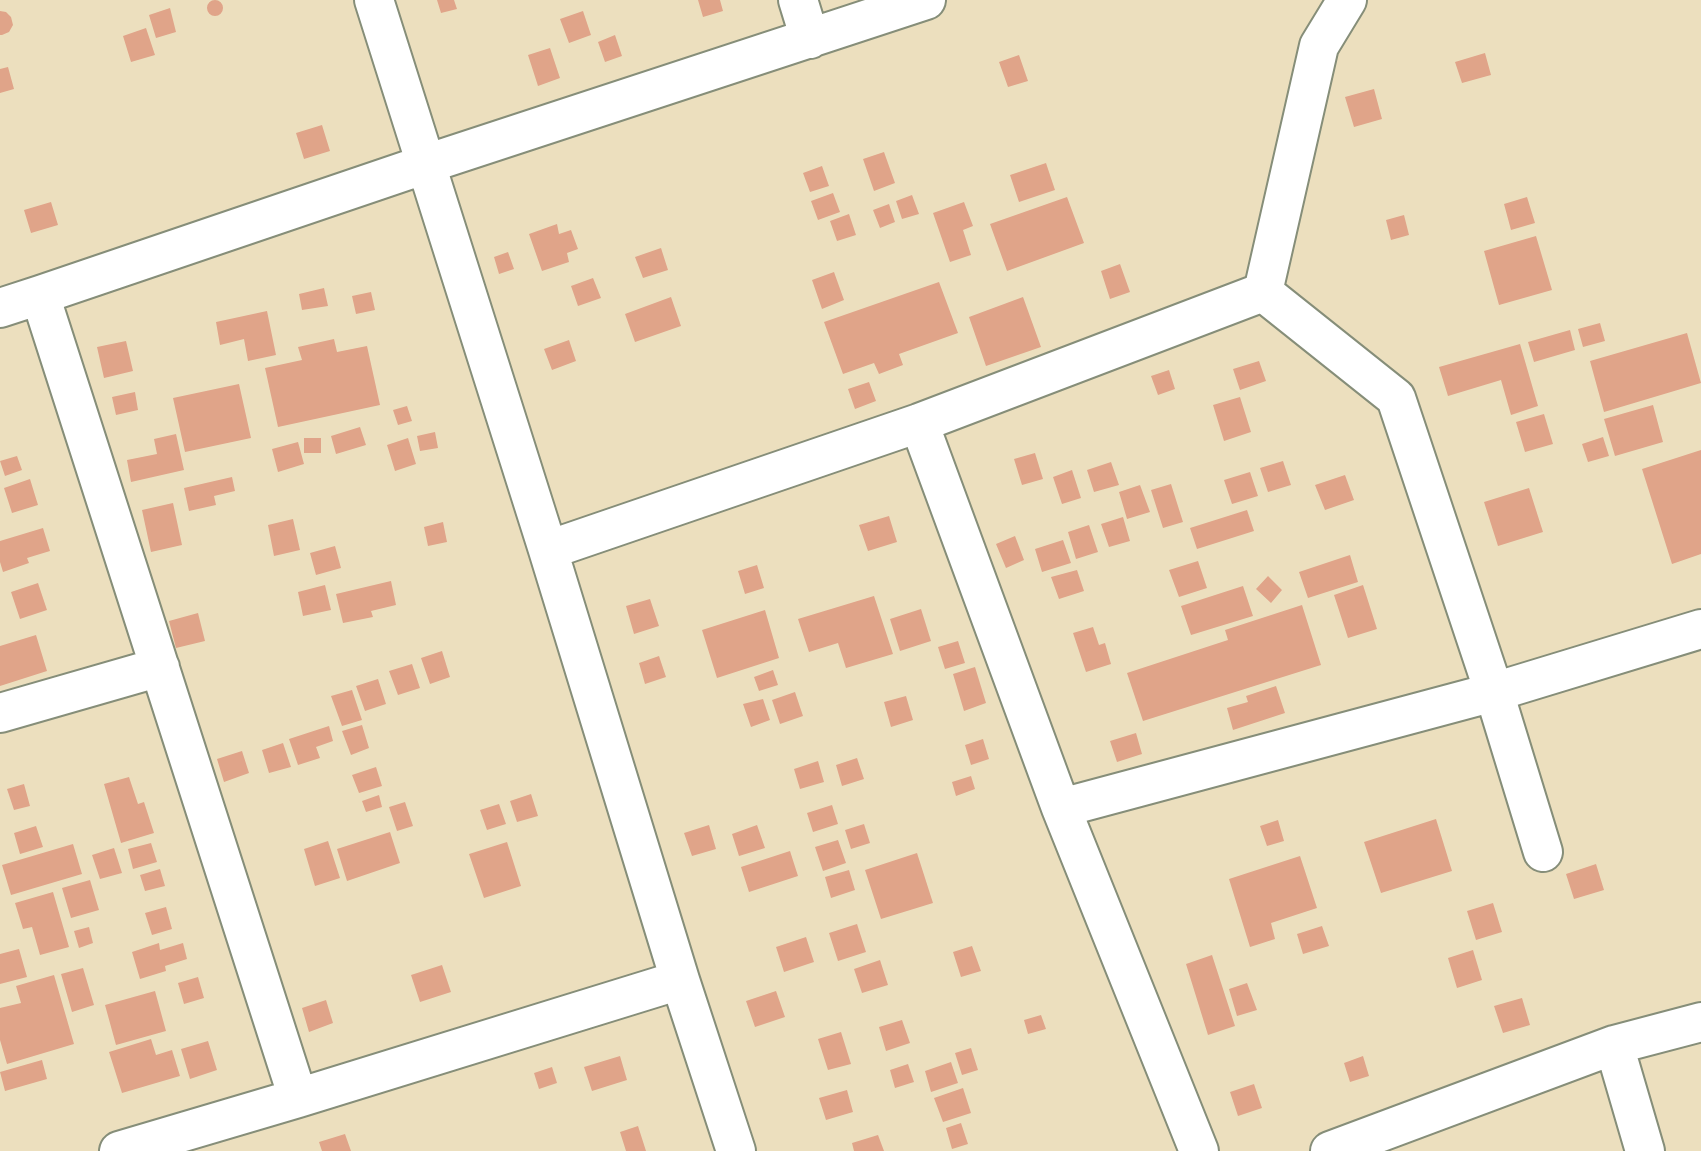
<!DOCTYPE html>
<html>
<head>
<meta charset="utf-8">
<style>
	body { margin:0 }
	canvas { display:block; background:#ecdfbe }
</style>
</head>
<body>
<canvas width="1701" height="1151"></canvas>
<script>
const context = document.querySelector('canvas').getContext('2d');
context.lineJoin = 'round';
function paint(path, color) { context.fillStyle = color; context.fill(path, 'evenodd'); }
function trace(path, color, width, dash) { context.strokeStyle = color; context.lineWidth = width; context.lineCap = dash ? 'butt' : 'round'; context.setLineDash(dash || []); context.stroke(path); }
const building = new Path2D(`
	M207 8a8 8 0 1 1 16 0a8 8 0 1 1-16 0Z
	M437,0h17l3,9 -16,4z
	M698,0h22l3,11 -20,6z
	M170,8l6,24 -20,6 -7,-23z
	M0,11l6,1 5,5 2,8 -4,7 -7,3h-2z
	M583,11l8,24 -22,8 -9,-24z
	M146,28l9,27 -24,7 -8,-26z
	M615,35l7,21 -17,6 -7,-20z
	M550,48l10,30 -22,8 -10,-31z
	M1485,53l6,22 -29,8 -7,-21z
	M1019,55l9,26 -20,6 -9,-25z
	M8,67l6,22 -14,4v-24z
	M1374,89l8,30 -28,8 -9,-30z
	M322,125l8,26 -26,8 -8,-26z
	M884,152l11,31 -21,8 -11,-32z
	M1046,163l9,27 -36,12 -9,-27z
	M822,166l7,20 -19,6 -7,-19z
	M833,193l7,19 -22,8 -7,-19z
	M912,195l7,19 -17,5 -6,-18z
	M1067,197l17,46 -77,28 -17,-47z
	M1527,197l8,26 -24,7 -7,-26z
	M51,202l7,23 -27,8 -7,-23z
	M964,202l9,24 -10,4 8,25 -21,7 -17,-49z
	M889,204l6,18 -15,6 -7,-18z
	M849,214l7,21 -19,6 -7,-20z
	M1404,215l5,20 -18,5 -5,-20z
	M557,224l2,10 12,-4 7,19 -11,4 2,9 -27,9 -13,-37z
	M1536,236l16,54 -53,15 -15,-54z
	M661,248l7,22 -25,8 -8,-21z
	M508,252l6,17 -15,5 -5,-17z
	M1120,264l10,28 -20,7 -9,-28z
	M834,272l10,28 -22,9 -10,-29z
	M593,278l8,20 -23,8 -7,-20z
	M939,282l19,51 -59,21 4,11 -24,9 -5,-11 -31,11 -19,-52z
	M324,288l4,18 -26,4 -3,-16z
	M371,292l4,18 -19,4 -4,-18z
	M671,297l10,29 -46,16 -10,-28z
	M1023,297l18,50 -55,19 -17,-49z
	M267,311l9,44 -28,6 -4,-22 -24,6 -4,-23z
	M1600,323l5,18 -22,6 -5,-18z
	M1570,330l5,20 -41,12 -6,-20z
	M1687,333l14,50 -97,29 -14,-51z
	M334,339l3,13 30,-6 13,59 -102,22 -13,-59 37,-8 -4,-13z
	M569,340l7,21 -24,9 -8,-21z
	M126,341l7,30 -29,7 -7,-31z
	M1520,344l18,62 -27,9 -10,-35 -53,16 -9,-29z
	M1259,361l7,20 -26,9 -7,-21z
	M1169,370l6,19 -17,6 -7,-19z
	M869,382l7,19 -21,8 -7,-20z
	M239,384l12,54 -66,14 -12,-54z
	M135,392l3,18 -22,5 -4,-18z
	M1240,397l11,35 -27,9 -11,-36z
	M1653,405l10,37 -48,14 -11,-37z
	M407,406l5,15 -14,4 -5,-15z
	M1544,414l9,30 -28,8 -9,-30z
	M360,427l6,18 -30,9 -5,-18z
	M435,432l3,16 -18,3 -3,-15z
	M176,434l8,36 -53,12 -4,-22 30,-6 -3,-15z
	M1603,437l6,19 -21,6 -6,-18z
	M304,438h17v15h-17z
	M408,438l8,26 -21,7 -8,-26z
	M298,442l6,22 -26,8 -6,-23z
	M1701,450v104l-29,10 -30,-95z
	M1035,453l8,26 -21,6 -8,-26z
	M17,456l5,14 -17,6 -5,-15z
	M1283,461l8,24 -23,7 -8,-24z
	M1111,462l8,23 -25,7 -7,-22z
	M1072,470l9,28 -19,6 -9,-27z
	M1250,472l8,24 -26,8 -8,-24z
	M1345,475l9,25 -29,10 -10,-25z
	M232,477l3,14 -21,5 2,9 -27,6 -5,-23z
	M30,479l8,26 -26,8 -8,-25z
	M1171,484l12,38 -20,6 -12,-38z
	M1140,485l10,27 -23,7 -8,-27z
	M1529,488l14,44 -45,14 -14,-44z
	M173,503l9,42 -31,7 -9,-42z
	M1247,510l7,21 -57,18 -7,-21z
	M889,516l8,26 -29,9 -9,-26z
	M1123,517l7,24 -21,6 -8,-23z
	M293,519l7,31 -26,6 -6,-31z
	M443,522l4,20 -19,4 -4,-19z
	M1089,525l9,27 -22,7 -8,-27z
	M43,528l7,23 -23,7 2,5 -26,9 -3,-10v-21z
	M1015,536l9,24 -18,8 -10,-24z
	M1063,540l8,23 -29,9 -7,-23z
	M335,546l6,22 -25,7 -6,-22z
	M1350,555l8,27 -50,16 -9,-26z
	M1198,561l9,27 -28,9 -10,-27z
	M757,565l7,23 -19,6 -7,-23z
	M1077,570l7,21 -25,8 -8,-22z
	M1268,576l14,14 -11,13 -15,-14z
	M391,581l5,24 -25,6 2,6 -30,6 -7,-29z
	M38,583l9,27 -27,9 -9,-27z
	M325,585l6,25 -28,6 -5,-24z
	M1363,585l14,44 -29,9 -14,-43z
	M1243,586l10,30 -62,19 -10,-29z
	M874,596l19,58 -47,14 -8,-25 -29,9 -11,-33z
	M650,599l9,27 -25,8 -8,-28z
	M1302,605l19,60 -178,56 -16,-48 101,-33 -3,-10z
	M921,609l10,32 -31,10 -10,-32z
	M765,610l14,48 -62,20 -15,-48z
	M198,613l7,28 -29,7 -7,-27z
	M1093,627l6,18 6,-2 6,21 -25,8 -13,-39z
	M36,635l11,36 -47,15v-40z
	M958,641l7,22 -20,6 -7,-22z
	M442,651l8,26 -20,7 -9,-26z
	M659,656l7,21 -21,7 -6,-21z
	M412,664l8,24 -22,7 -9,-24z
	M975,667l11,36 -22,8 -11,-37z
	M773,670l5,15 -19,6 -5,-14z
	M378,679l8,25 -21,7 -9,-25z
	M1276,686l9,27 -52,17 -6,-22 21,-6 -2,-6z
	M352,690l10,30 -20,6 -11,-30z
	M795,692l8,24 -23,8 -8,-24z
	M906,696l7,24 -22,7 -7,-25z
	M763,699l7,21 -19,7 -8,-23z
	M362,725l7,23 -18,7 -9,-24z
	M329,726l4,15 -17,6 4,11 -22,7 -9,-26z
	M1136,733l6,21 -25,8 -7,-21z
	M983,739l6,20 -18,6 -6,-20z
	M283,743l8,24 -22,6 -7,-23z
	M242,751l7,22 -25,9 -7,-23z
	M857,758l7,21 -22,7 -6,-21z
	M818,761l6,21 -24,7 -6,-20z
	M376,767l6,19 -23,7 -7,-18z
	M971,776l4,13 -19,7 -4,-14z
	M129,777l9,27 6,-2 10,31 -33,10 -17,-59z
	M24,784l6,22 -16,4 -7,-21z
	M531,794l7,22 -21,6 -7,-21z
	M379,795l3,12 -16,5 -4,-11z
	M405,802l8,24 -16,5 -8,-24z
	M499,804l7,20 -19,6 -7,-20z
	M832,805l6,19 -25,8 -6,-19z
	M1436,819l16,52 -71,22 -17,-51z
	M1278,820l6,21 -17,5 -7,-20z
	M864,824l6,19 -19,6 -6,-19z
	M709,825l7,24 -24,7 -8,-23z
	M757,825l8,23 -26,8 -7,-22z
	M36,826l7,21 -23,7 -6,-21z
	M390,832l10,31 -53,18 -10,-32z
	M838,840l8,23 -23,8 -8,-24z
	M328,841l12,37 -25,8 -11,-37z
	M507,842l14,44 -37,12 -15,-44z
	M151,843l6,19 -24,7 -5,-20z
	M73,844l9,30 -71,21 -9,-30z
	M114,848l8,25 -22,6 -8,-24z
	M790,851l8,25 -49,16 -8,-25z
	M917,853l16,50 -52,16 -16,-49z
	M1300,856l17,52 -46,15 4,16 -25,8 -21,-68z
	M1596,864l8,26 -30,9 -8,-25z
	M160,869l5,17 -20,5 -5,-16z
	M849,870l6,20 -24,8 -6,-21z
	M90,880l9,30 -28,8 -9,-30z
	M53,892l16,55 -29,8 -8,-28 -9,2 -8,-26z
	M1493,903l9,29 -26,8 -9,-29z
	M166,907l6,22 -20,6 -7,-22z
	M857,924l9,28 -28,9 -9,-28z
	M1322,926l7,20 -26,8 -6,-20z
	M89,927l4,16 -14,5 -5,-17z
	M806,937l8,25 -30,10 -8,-25z
	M159,943l1,7 23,-7 4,16 -22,7 1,5 -26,8 -8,-27z
	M972,946l9,25 -20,6 -8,-25z
	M19,949l8,28 -27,7v-30z
	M1473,950l9,30 -25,8 -9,-30z
	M1212,955l23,71 -27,9 -22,-71z
	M880,960l8,25 -26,8 -8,-24z
	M442,965l9,27 -31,10 -9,-27z
	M83,968l11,37 -22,7 -11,-38z
	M54,975l20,69 -67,20 -7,-24v-32l21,-5 -5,-17z
	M198,977l6,21 -20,6 -6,-21z
	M1247,983l10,27 -20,6 -8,-27z
	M155,991l11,40 -50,14 -11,-40z
	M776,991l9,26 -30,10 -9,-26z
	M1522,998l8,27 -27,8 -9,-27z
	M326,1000l7,23 -24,9 -7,-24z
	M1041,1015l5,14 -18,5 -4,-14z
	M902,1020l8,23 -24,8 -7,-24z
	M841,1032l10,32 -23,6 -10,-31z
	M151,1039l5,16 16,-5 8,26 -58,17 -13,-41z
	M208,1041l9,29 -27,9 -9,-30z
	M971,1048l7,22 -16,5 -7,-22z
	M620,1056l7,24 -35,11 -8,-24z
	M1363,1056l6,20 -19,6 -6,-19z
	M42,1060l5,19 -42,12 -5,-19z
	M951,1062l7,21 -27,9 -6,-21z
	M908,1064l6,18 -19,6 -5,-18z
	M552,1067l5,16 -18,6 -5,-16z
	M1254,1084l8,24 -24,8 -8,-24z
	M963,1088l8,25 -28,9 -9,-24z
	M847,1090l6,22 -27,8 -7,-22z
	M961,1123l7,21 -16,5 -6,-21z
	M638,1126l8,25h-20l-6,-19z
	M345,1134l6,17h-29l-3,-9z
	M878,1135l6,16h-30l-2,-8z`);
const minor = new Path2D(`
	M374,0l174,550 132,430 56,171
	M798,0l12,39
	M1347,0l-28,46 -56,246 133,106 98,294 49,160
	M40,295l258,803
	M0,308l40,-13 386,-131 500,-164
	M919,423l142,385 138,343
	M548,550l371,-127 344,-131
	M0,713l160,-46
	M1061,808l433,-116 207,-63
	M1614,1045l31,106
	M119,1151l179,-53 382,-118
	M1330,1151l284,-106 87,-23`);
paint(building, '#e0a489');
trace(minor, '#868e79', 42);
trace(minor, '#fff', 38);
</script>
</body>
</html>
